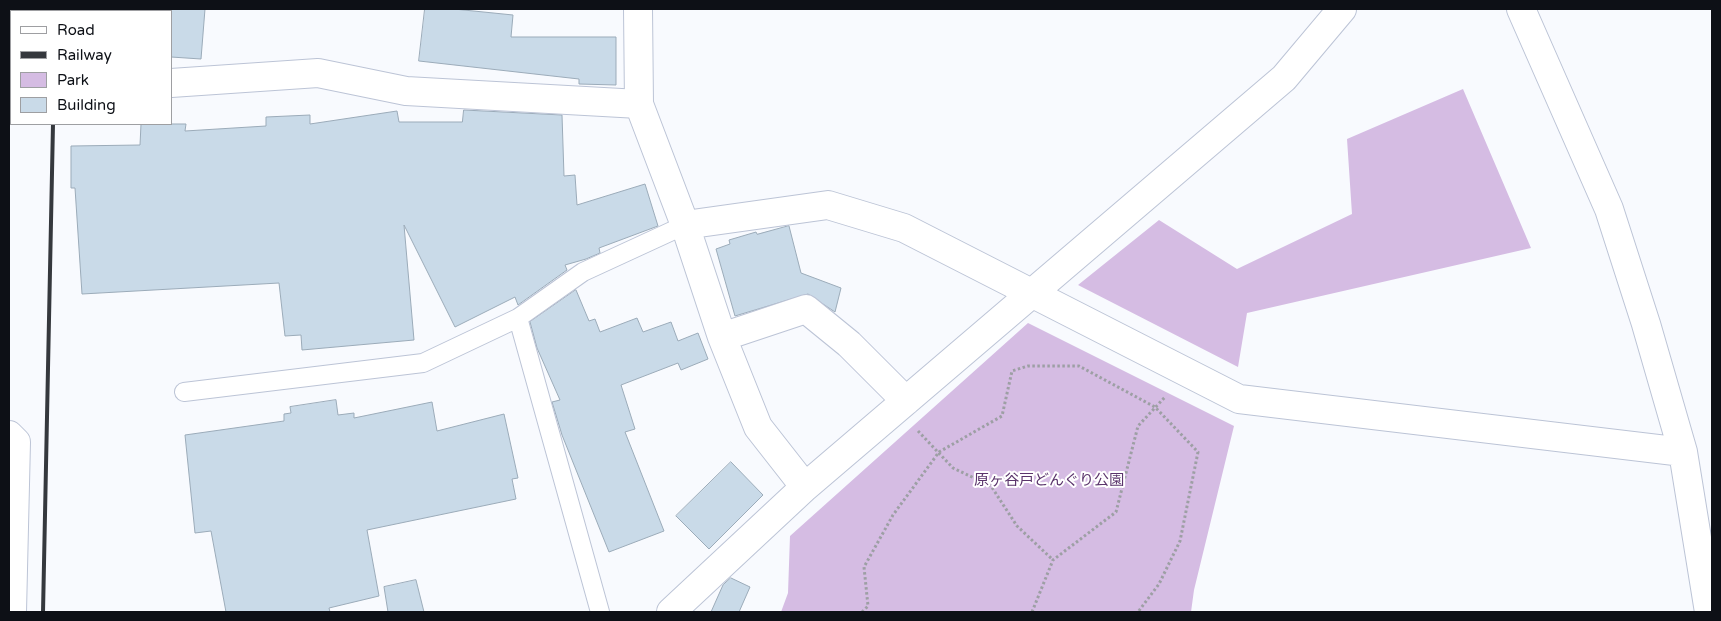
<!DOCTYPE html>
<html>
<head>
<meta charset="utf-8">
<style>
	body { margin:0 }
	#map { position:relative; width:1721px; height:621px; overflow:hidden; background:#f8fafe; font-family:"Varela Round",sans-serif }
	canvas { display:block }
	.frame { position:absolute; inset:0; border:10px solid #0d1016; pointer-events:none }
	.legend { position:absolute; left:10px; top:10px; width:162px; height:115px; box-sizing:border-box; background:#fff; border:1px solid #9e9fa2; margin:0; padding:6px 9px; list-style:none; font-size:15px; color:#0d1016 }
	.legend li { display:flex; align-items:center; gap:10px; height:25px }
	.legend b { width:25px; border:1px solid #9e9fa2 }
</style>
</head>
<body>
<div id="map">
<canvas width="1721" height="621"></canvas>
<div class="frame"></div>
<ul class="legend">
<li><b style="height:6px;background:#fff"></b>Road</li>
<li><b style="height:6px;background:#35383d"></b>Railway</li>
<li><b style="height:14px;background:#d5bce3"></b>Park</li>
<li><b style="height:14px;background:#c9dae8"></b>Building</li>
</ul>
</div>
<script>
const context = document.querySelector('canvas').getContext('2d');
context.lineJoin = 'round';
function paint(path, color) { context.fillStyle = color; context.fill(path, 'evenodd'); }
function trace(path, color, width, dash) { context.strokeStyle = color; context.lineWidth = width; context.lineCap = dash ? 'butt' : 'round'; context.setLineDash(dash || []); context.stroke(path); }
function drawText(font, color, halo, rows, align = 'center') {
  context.font = font + ' "Varela Round","Noto Sans JP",sans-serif'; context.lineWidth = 4; context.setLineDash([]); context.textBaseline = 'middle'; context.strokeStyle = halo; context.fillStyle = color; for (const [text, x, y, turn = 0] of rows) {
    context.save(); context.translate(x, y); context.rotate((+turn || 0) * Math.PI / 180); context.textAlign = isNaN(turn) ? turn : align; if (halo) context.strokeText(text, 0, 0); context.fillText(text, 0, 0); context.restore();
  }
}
const green = new Path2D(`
	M1463,89l68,159 -284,65 -9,54 -160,-82 81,-65 78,49 115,-55 -5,-75z
	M1028,323l206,103 -40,164 -3,22h-410l7,-19 2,-57z`);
const building = new Path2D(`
	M171,9h34l-4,50 -30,-2z
	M425,9h29l59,6 -2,22h105v48l-37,-1v-5l-160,-18z
	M464,110l98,5 2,61 11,-1 2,30 68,-21 13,42 -59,22 1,5 -14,6 -21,6 2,5 -49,35 -3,-8 -60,30 -51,-102 10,115 -112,10 -1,-15 -16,1 -6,-53 -197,11 -7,-106h-4v-42l69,-1 1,-21h45l-1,7 81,-5v-9l44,-2v9l87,-13 2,11h63z
	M789,226l12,47 40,15 -6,24 -27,-18 -73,22 -19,-67 14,-5 -1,-4 27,-8 1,2z
	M576,290l13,31 6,-2 5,13 37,-14 6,14 28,-10 7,19 20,-8 10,26 -27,11 -3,-7 -57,22 14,44 -10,3 39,99 -55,21 -47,-117 -10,-33 8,-2 -23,-52 -7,-26z
	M336,400l2,15 16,-2v5l78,-16 5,29 67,-17 14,64 -6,1 4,20 -149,31 12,66 -50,12 1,4h-104l-15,-81 -16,2 -10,-98 99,-14v-7l7,-1 -1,-6z
	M731,462l32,33 -54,54 -33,-33z
	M731,578l19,9 -11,25h-28l12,-27z
	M416,580l8,32h-36l-4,-25z`);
const path = new Path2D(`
	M918,431l35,37 38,18 26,40 36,34
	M862,612l6,-6 -4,-39 29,-52 46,-63 63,-36 10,-45 16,-5h51l76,41 43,45 -18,89 -21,43 -21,28
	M1032,612l21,-52 63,-48 22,-86 27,-29`);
const lane = new Path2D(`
	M518,318l82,294
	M184,392l239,-29 95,-45 65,-46 102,-47`);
const street = new Path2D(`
	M638,9l1,95 46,121 37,112 36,90 47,60
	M1521,9l88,200 37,115 37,128 26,160
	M171,83l147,-10 88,18 233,13
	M685,225l143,-20 76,23 335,171 444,53
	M722,337l84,-28 43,35 57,57
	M9,435l7,7 -4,170
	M671,612l134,-125 479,-409 58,-69`);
const rail = new Path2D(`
	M55,11v-2
	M43,612l10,-488`);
const parkNames = [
	["原ヶ谷戸どんぐり公園",1049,481]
];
paint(green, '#d5bce3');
paint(building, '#c9dae8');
trace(building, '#9babb9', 1);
trace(lane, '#bcc4d6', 20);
trace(street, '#bcc4d6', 30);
trace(path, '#9d9fa4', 3, [2.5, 2.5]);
trace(lane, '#fff', 18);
trace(street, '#fff', 28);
trace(rail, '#35383d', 4);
drawText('15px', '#5b356c', '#fff', parkNames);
</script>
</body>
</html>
